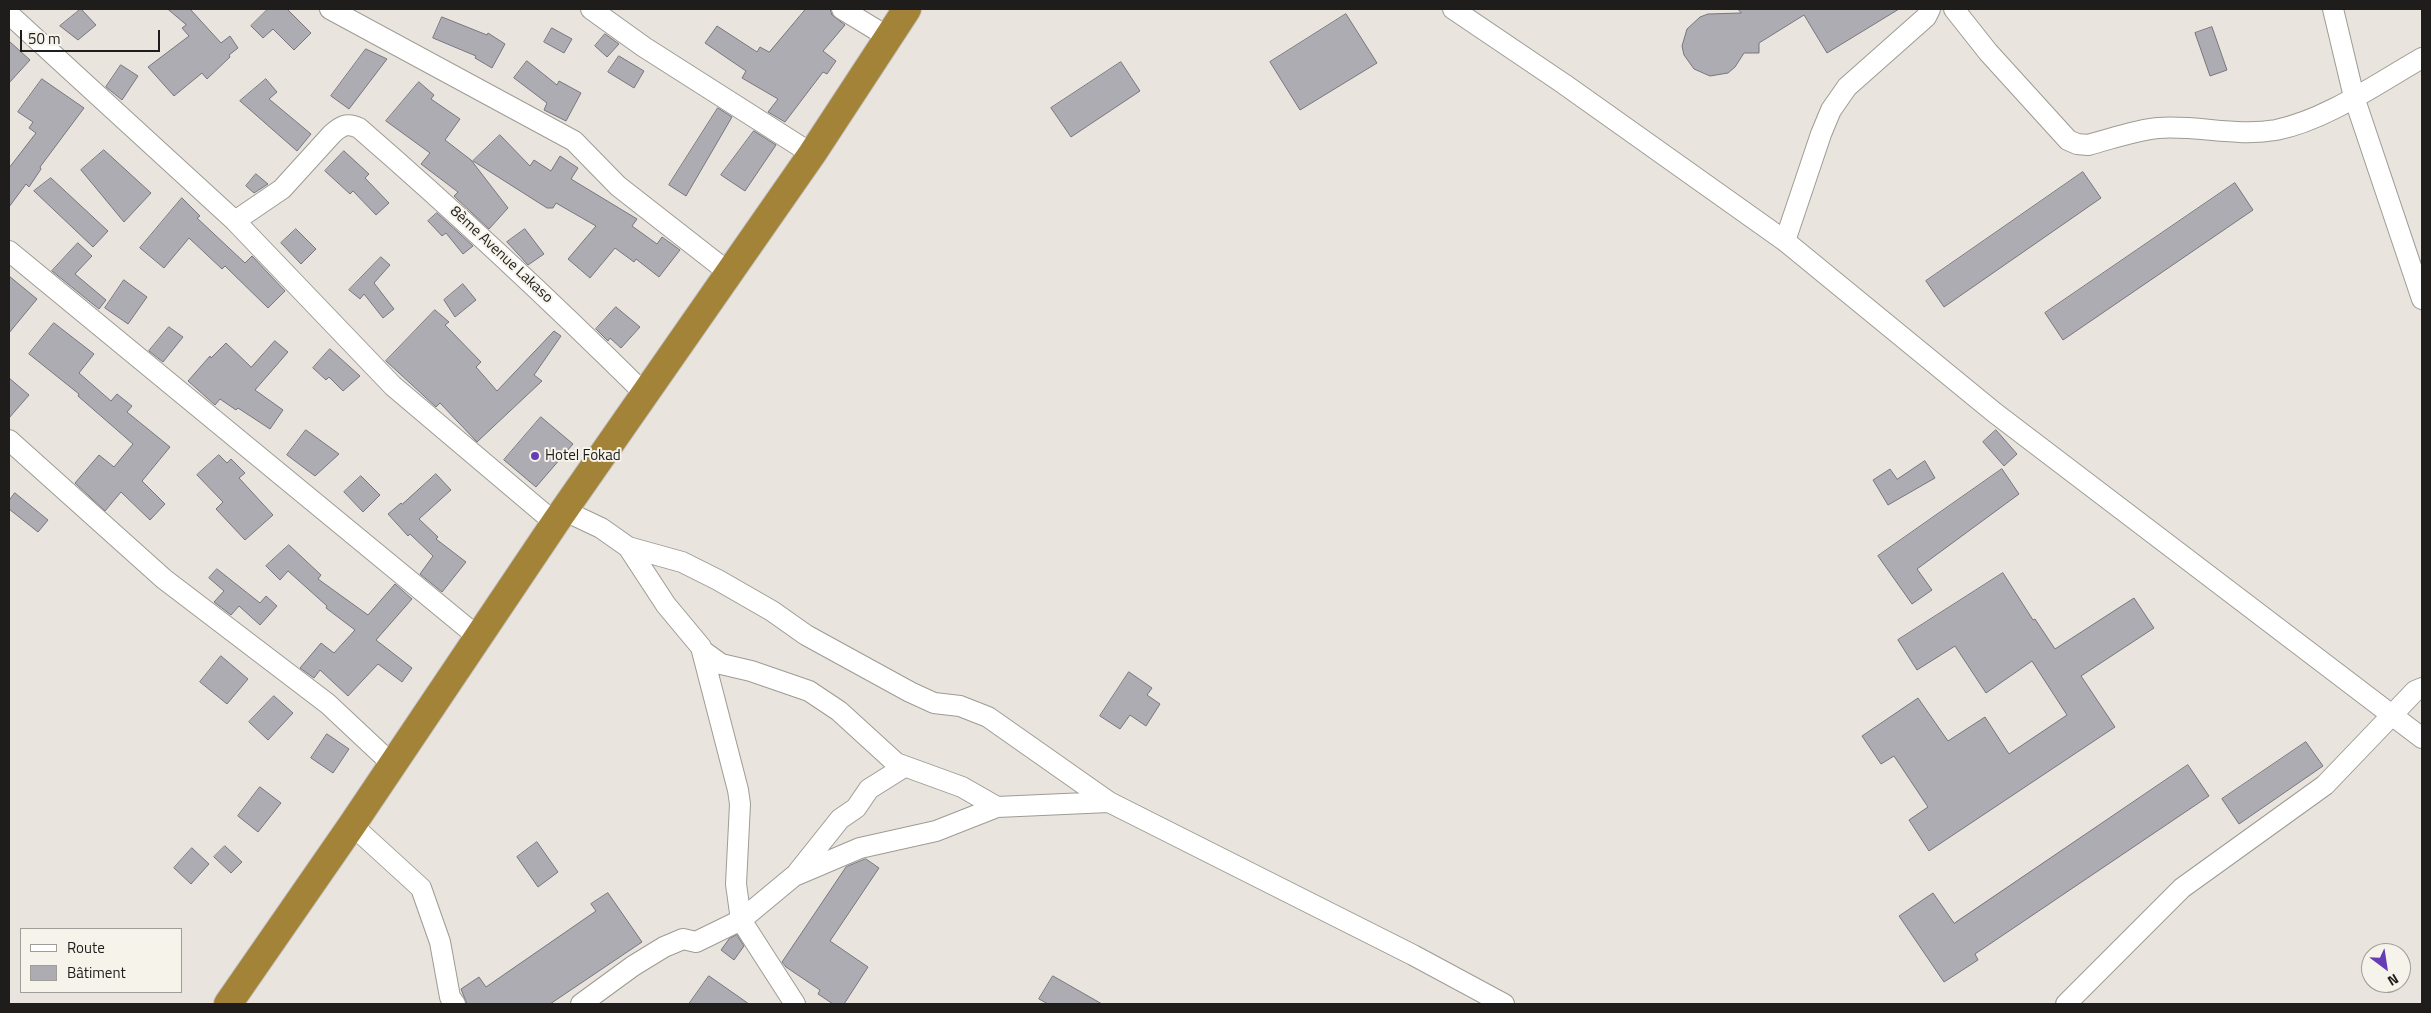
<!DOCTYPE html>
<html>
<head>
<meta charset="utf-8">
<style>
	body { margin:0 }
	#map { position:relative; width:2431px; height:1013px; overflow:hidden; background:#e9e5de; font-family:"Titillium Web",sans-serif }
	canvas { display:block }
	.frame { position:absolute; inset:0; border:10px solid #1e1d1b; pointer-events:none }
	.legend { position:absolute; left:20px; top:928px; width:162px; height:65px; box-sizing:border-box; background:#f6f3eb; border:1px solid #a09d98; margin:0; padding:6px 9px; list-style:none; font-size:15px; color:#1e1d1b }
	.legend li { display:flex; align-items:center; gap:10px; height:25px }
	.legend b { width:25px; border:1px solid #a09d98 }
	.north { position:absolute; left:2361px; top:943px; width:50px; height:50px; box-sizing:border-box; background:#f6f3eb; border:1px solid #a09d98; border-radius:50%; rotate:149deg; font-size:14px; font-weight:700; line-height:20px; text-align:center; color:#1e1d1b }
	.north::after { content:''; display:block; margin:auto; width:18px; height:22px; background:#663db5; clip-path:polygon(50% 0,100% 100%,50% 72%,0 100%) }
	.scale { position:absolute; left:20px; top:30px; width:140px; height:22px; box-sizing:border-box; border:2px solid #1e1d1b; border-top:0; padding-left:6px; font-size:15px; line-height:18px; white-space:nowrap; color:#1e1d1b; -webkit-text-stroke:4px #f6f3eb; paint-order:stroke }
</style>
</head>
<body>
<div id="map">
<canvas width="2431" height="1013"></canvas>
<div class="frame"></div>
<ul class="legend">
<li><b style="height:6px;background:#fff"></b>Route</li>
<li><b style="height:14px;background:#adacb3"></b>Bâtiment</li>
</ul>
<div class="north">N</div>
<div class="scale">50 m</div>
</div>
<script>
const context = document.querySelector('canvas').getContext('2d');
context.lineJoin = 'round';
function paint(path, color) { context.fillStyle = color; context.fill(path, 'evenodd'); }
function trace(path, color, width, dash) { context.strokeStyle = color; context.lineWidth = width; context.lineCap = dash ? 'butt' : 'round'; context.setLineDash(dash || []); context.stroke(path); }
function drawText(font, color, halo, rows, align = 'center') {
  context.font = font + ' "Titillium Web",sans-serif'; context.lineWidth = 4; context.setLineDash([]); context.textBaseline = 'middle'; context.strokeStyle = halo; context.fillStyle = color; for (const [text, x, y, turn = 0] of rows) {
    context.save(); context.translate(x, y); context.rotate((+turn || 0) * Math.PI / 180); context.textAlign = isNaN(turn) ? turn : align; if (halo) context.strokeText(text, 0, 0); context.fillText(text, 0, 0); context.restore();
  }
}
const building = new Path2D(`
	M81,9l15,16 -18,15 -18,-14z
	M168,9h22l31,34 9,-7 8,12 -9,7 1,2 -23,22 -5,-6 -28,23 -26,-29 41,-31 -7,-8 4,-3z
	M268,9h19l24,24 -17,17 -21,-21 -10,9 -12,-12z
	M806,9h24l2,6 13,10 -22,26 13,10 -9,13 -4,-2 -38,50 -17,-10 10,-13 -36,-21 4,-7 -41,-28 12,-17 40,26 3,-5 9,5z
	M1738,9h161l-72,44 -23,-38 -45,28v10h-15l-9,14 -7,6 -18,3 -16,-7 -10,-14 -2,-9 5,-17 13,-12 8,-3 33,-1z
	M1346,14l31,49 -77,47 -30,-48z
	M442,17l45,18 1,-2 17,11 -13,24 -17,-10 1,-2 -43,-18z
	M2212,27l15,43 -17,6 -15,-43z
	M552,28l20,11 -8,14 -20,-11z
	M605,34l14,10 -12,13 -12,-11z
	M9,41l21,19 -21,23z
	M366,49l21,10 -38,50 -18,-13z
	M619,56l25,15 -10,17 -26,-16z
	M527,61l30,24 2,-4 22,12 -15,28 -22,-11 3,-7 -33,-25z
	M1121,62l19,29 -69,46 -20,-29z
	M121,65l17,11 -16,24 -16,-13z
	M42,79l42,29 -44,59 1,2 -12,18 -3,-3 -17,23v-39l27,-35 -7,-5 4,-6 -15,-10z
	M266,79l11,13 -8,7 42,35 -14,17 -57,-50z
	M419,82l15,13 -3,4 29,20 -15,21 26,20 37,48 -19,21 -35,-33 4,-4 -37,-28 9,-11 -44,-32z
	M718,108l14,9 -46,79 -17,-11z
	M754,131l22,14 -31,46 -24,-16z
	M500,135l30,31 4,-6 17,11 9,-15 18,12 -7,11 66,40 -5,7 25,18 5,-7 18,13 -21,27 -23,-18 -2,3 -19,-14 -25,30 -22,-19 28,-33 -40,-23 -3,5h-6l-74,-47z
	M104,150l47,43 -27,29 -43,-52z
	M344,151l25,23 -4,4 24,25 -13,12 -23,-24 -3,3 -25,-23z
	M2083,172l18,26 -157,109 -18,-26z
	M256,174l12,10 -14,9 -8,-7z
	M51,178l57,53 -15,16 -59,-56z
	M2235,183l18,27 -190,130 -18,-27z
	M182,198l18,18 -3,2 48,45 7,-7 33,35 -17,17 -43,-42 -3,3 -33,-31 -25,30 -24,-20z
	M437,213l23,21 13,12 -10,8 -17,-21 -4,3 -14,-15z
	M296,229l20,20 -15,15 -20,-21z
	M525,229l19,25 -16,11 -21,-23z
	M78,243l14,13 -17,18 31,26 -7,9 -47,-38z
	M381,257l9,8 -16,18 20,26 -11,9 -19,-24 -4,5 -11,-9z
	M9,276l28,23 -28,34z
	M124,280l23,17 -19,27 -23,-16z
	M463,284l13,16 -21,17 -11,-17z
	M616,307l24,20 -19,21 -11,-10 -2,3 -12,-12z
	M435,310l14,12 -4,3 36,37 -5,5 21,24 57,-60 7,5 -27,39 8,6 -65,61 -37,-39 -4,4 -50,-46z
	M54,323l40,31 -15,19 32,28 6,-7 15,12 -5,6 43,35 -28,34 23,23 -15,16 -29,-28 -16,19 -30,-28 24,-28 15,12 19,-23 -55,-48 1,-2 -50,-40z
	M169,327l14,10 -20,25 -14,-11z
	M275,341l13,11 -33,38 28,20 -13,19 -32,-21 -2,2 -16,-11 -5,6 -27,-24 22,-25 1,2 15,-15 25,24z
	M330,349l30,27 -17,15 -14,-14 -3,3 -13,-12z
	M9,378l20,17 -20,23z
	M541,417l32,27 -37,43 -32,-27z
	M306,430l33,24 -24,22 -28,-21z
	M1996,430l21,24 -13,12 -21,-24z
	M219,455l8,8 4,-4 14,14 -6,5 34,37 -28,25 -29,-31 7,-7 -26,-27z
	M1925,461l10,17 -47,27 -15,-25 17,-11 7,10z
	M2002,469l17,25 -102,75 15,21 -20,14 -34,-48z
	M436,474l15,16 -32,29 19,18 -2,2 30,23 -24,30 -22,-18 13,-18 -23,-22 -2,2 -20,-22 13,-11 1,1z
	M361,476l19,19 -17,17 -19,-20z
	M15,493l33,27 -10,12 -29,-23v-8z
	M289,545l32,30 -3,4 50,36 27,-31 17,15 -36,41 36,28 -10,14 -24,-18 -30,32 -28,-26 -6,8 -14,-10 21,-25 13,10 21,-23 -29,-22 1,-2 -39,-35 -8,9 -14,-14z
	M217,569l43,34 6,-7 11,10 -17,19 -21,-19 -8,9 -17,-13 10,-11 -15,-13z
	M2003,573l30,47 2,-1 20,30 79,-51 20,30 -73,48 34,51 -186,124 -20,-31 19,-13 -34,-51 -13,8 -19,-28 56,-38 30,43 37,-24 24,37 58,-39 -35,-54 -46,32 -31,-47 -38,24 -19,-30z
	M221,656l27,23 -21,25 -27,-22z
	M1129,672l23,16 -5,7 13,9 -14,22 -16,-11 -10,14 -20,-13z
	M274,696l19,17 -25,27 -19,-18z
	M327,734l22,15 -16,24 -22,-15z
	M2306,742l17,24 -84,58 -17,-25z
	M2188,765l21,31 -234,158 3,6 -34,22 -45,-66 34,-23 21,30z
	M260,787l21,16 -23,29 -20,-16z
	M537,842l21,30 -20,15 -21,-30z
	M225,846l17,16 -11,11 -17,-16z
	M192,848l17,16 -18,20 -17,-16z
	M866,859l13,9 -49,73 38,26 -24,37h-11l-15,-10 2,-4 -34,-23 -4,-5 64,-95z
	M608,893l34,49 -92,62h-83l-6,-15 18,-12 7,10 110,-76 -5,-7z
	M737,935l7,11 -10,14 -13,-10 8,-11z
	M709,976l40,28h-60z
	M1053,976l49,28h-54l-9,-5z`);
const minor = new Path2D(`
	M330,9l244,132 44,45 110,86
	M591,9l53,38 168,107
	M842,9l46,28
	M1453,9l111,75 221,157 210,172 427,325
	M1954,9l34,43 80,88 9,4 11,1c23,-6 47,-15 70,-17 40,-3 78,9 118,2 50,-10 102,-47 146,-72
	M2333,9l21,88 68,202
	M9,14l226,207 158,165 162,137
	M235,221l47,-32 50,-55c9,-8 15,-12 27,-6 98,85 193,174 286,266
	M1785,241l36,-107 10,-24 16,-23 79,-70 4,-8
	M9,251l469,386
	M9,440l155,139 164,125 64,60
	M565,511l36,17 27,19 38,58 35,42 37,143 2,14 -4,80 5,36 54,84
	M628,547l54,15 36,18 54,31 34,24 104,57 24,11 26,3 28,11 121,85 304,153 91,49
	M703,651l18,13 30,7 58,20 30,20 57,52 66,24 35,20
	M352,825l69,63 19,54 10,55 5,7
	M797,873l43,-54 16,-11 13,-19 35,-22
	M581,1004l52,-38 31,-19 19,-8 13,3 45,-22 53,-44 66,-28 76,-17 61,-24 112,-5
	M2066,1004l116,-116 143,-103 90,-94 7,-3`);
const highway = new Path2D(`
	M228,1004l124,-179 203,-302 257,-369 95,-145`);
const markers = [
	[535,456,5,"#663db5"]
];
const streetNames = [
	["8ème Avenue Lakaso",501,255,43]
];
const poiNames = [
	["Hotel Fokad",545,456]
];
paint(building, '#adacb3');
trace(building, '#78767d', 1);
trace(minor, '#9e9b94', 22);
trace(highway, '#c4c4c4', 30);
trace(minor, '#fff', 20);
trace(highway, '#a38338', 28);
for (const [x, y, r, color] of markers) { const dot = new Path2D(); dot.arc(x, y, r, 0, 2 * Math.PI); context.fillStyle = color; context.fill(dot); trace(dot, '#f6f3eb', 2); }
drawText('15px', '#1e1d1b', '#f6f3eb', streetNames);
drawText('15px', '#1e1d1b', '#f6f3eb', poiNames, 'left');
</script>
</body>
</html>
